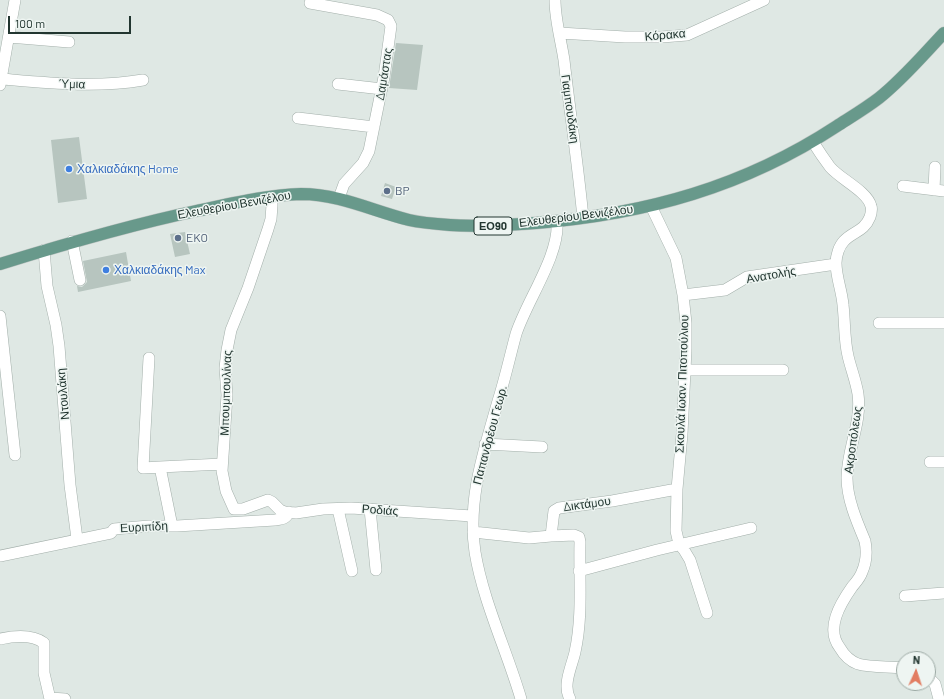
<!DOCTYPE html>
<html>
<head>
<meta charset="utf-8">
<style>
	body { margin:0 }
	#map { position:relative; width:944px; height:699px; overflow:hidden; background:#dfe8e4; font-family:Barlow,sans-serif }
	canvas { display:block }
	.north { position:absolute; left:896px; top:651px; width:40px; height:40px; box-sizing:border-box; background:#eef5f2; border:1px solid #9ca9a4; border-radius:50%; rotate:3deg; font-size:11px; font-weight:700; line-height:16px; text-align:center; color:#223630 }
	.north::after { content:''; display:block; margin:auto; width:14px; height:18px; background:#e27d62; clip-path:polygon(50% 0,100% 100%,50% 72%,0 100%) }
	.scale { position:absolute; left:8px; top:16px; width:123px; height:18px; box-sizing:border-box; border:2px solid #223630; border-top:0; padding-left:5px; font-size:12px; line-height:14px; white-space:nowrap; color:#223630; -webkit-text-stroke:3px #eef5f2; paint-order:stroke }
</style>
</head>
<body>
<div id="map">
<canvas width="944" height="699"></canvas>
<div class="north">N</div>
<div class="scale">100 m</div>
</div>
<script>
const context = document.querySelector('canvas').getContext('2d');
context.lineJoin = 'round';
function paint(path, color) { context.fillStyle = color; context.fill(path, 'evenodd'); }
function trace(path, color, width, dash) { context.strokeStyle = color; context.lineWidth = width; context.lineCap = dash ? 'butt' : 'round'; context.setLineDash(dash || []); context.stroke(path); }
function drawText(font, color, halo, rows, align = 'center') {
  context.font = font + ' Barlow,sans-serif'; context.lineWidth = 3; context.setLineDash([]); context.textBaseline = 'middle'; context.strokeStyle = halo; context.fillStyle = color; for (const [text, x, y, turn = 0] of rows) {
    context.save(); context.translate(x, y); context.rotate((+turn || 0) * Math.PI / 180); context.textAlign = isNaN(turn) ? turn : align; if (halo) context.strokeText(text, 0, 0); context.fillText(text, 0, 0); context.restore();
  }
}
const building = new Path2D(`
	M396,43l27,2 -6,45 -28,-2z
	M79,137l8,62 -29,4 -7,-63z
	M385,183l11,4 -4,12 -11,-3z
	M185,232l5,22 -15,3 -5,-23z
	M126,252l5,29 -53,11 -1,-6 5,1 5,-5 -4,-21z`);
const minor = new Path2D(`
	M555,0c0,20 6,40 9,60 6,53 14,105 19,158
	M310,3l67,12 11,5 3,6 -7,51 -15,74 -6,12 -19,21 -5,14
	M560,33l65,4h37l25,-2 77,-35
	M9,37l60,5
	M2,79c47,4 94,9 141,1
	M338,84l44,5
	M0,85l15,-85
	M298,118l76,9
	M813,142c5,8 11,17 17,25 10,12 37,24 41,39 1,3 0,8 -1,11 -6,15 -17,14 -26,24 -5,5 -8,15 -8,22 0,14 6,28 7,42 2,17 1,34 5,51 3,13 8,25 10,38 4,29 -11,55 -11,84 0,21 10,44 18,63 2,10 1,22 -3,31 -2,6 -6,10 -10,15 -12,17 -27,42 -12,61 4,7 10,13 18,16 15,4 31,2 46,4
	M903,186l41,5
	M934,190l1,-23
	M272,197v8l-1,14 -3,10 -20,59 -17,42 -4,20 -2,18 2,27 -5,76 4,20 8,18h9l25,-9 4,2 8,8 5,2 11,1 27,-4 28,-1 121,8
	M651,206l25,52 7,37 3,28v26l-4,85 -5,55 -1,42 3,13 5,6 6,10 17,53
	M72,241l8,39
	M44,250l3,36 9,39 3,21 11,139 7,54
	M683,295l42,-5 22,-13 89,-13
	M0,316l15,139
	M879,323h65
	M149,358l-6,110 17,-1 12,59
	M685,370h98
	M485,444l57,3
	M930,462h14
	M160,467l62,-3
	M338,509l14,62
	M370,509l6,61
	M473,532l56,6 22,-2 3,-25 5,-3 53,-7 65,-12
	M551,536l23,-1 5,2 1,5c-1,36 3,74 -5,110 -3,14 -13,33 -5,47
	M0,556l111,-23 3,-4 35,-3h28l98,-6c7,-1 11,-1 14,-8
	M579,571l78,-21 94,-22
	M905,596l39,-3
	M0,639c14,-3 32,-5 44,4v30l6,26
	M928,677l7,7 4,15
	M50,698l15,1
	M521,699c-14,-48 -38,-98 -46,-147 -8,-53 9,-101 23,-151 7,-22 12,-45 18,-67 11,-34 44,-79 41,-113`);
const major = new Path2D(`
	M0,264c65,-20 129,-39 196,-53 34,-7 70,-16 105,-17 38,0 72,17 108,26 13,3 27,4 41,5 28,2 57,0 86,-2 110,-9 208,-36 301,-97 14,-9 29,-18 42,-28 24,-19 44,-43 65,-65`);
const markers = [
	[69,169,4,"#3f7fe0"],
	[387,191,4,"#5c6f8a"],
	[178,238,4,"#5c6f8a"],
	[106,270,4,"#3f7fe0"]
];
const shields = [
	[493,226,38]
];
const shieldNames = [
	["ΕΟ90",493,226]
];
const streetNames = [
	["Κόρακα",665,35,-5],
	["Δαμάστας",384,74,-81],
	["Ύμια",72,84,2],
	["Γιαμπουδάκη",570,109,82],
	["Ελευθερίου Βενιζέλου",234,205,-10],
	["Ελευθερίου Βενιζέλου",576,216,-7],
	["Ανατολής",771,275,-10],
	["Σκουλά Ιωαν. Πιτοπούλιου",682,384,-88],
	["Μπουμπουλίνας",226,393,-88],
	["Ντουλάκη",63,394,-95],
	["Παπανδρέου Γεωρ.",490,435,-75],
	["Ακροπόλεως",853,440,-82],
	["Δικτάμου",587,504,-8],
	["Ροδιάς",380,510,4],
	["Ευριπίδη",144,527,-3]
];
const shopNames = [
	["Χαλκιαδάκης Home",77,169],
	["Χαλκιαδάκης Max",114,270]
];
const serviceNames = [
	["BP",395,191],
	["EKO",186,238]
];
paint(building, '#b7c5bf');
trace(minor, '#a3afaa', 12);
trace(major, '#bdc3c1', 13);
trace(minor, '#fff', 11);
trace(major, '#68998b', 12);
for (const [x, y, r, color] of markers) { const dot = new Path2D(); dot.arc(x, y, r, 0, 2 * Math.PI); context.fillStyle = color; context.fill(dot); trace(dot, '#eef5f2', 1.5); }
for (const [x, y, w] of shields) { const box = new Path2D(); box.roundRect(x - w / 2, y - 9, w, 18, 3); context.fillStyle = '#eef5f2'; context.fill(box); trace(box, '#223630', 1); }
drawText('bold 11px', '#223630', null, shieldNames);
drawText('12px', '#223630', '#eef5f2', streetNames);
drawText('12px', '#366cbe', '#eef5f2', shopNames, 'left');
drawText('12px', '#4e5e75', '#eef5f2', serviceNames, 'left');
</script>
</body>
</html>
